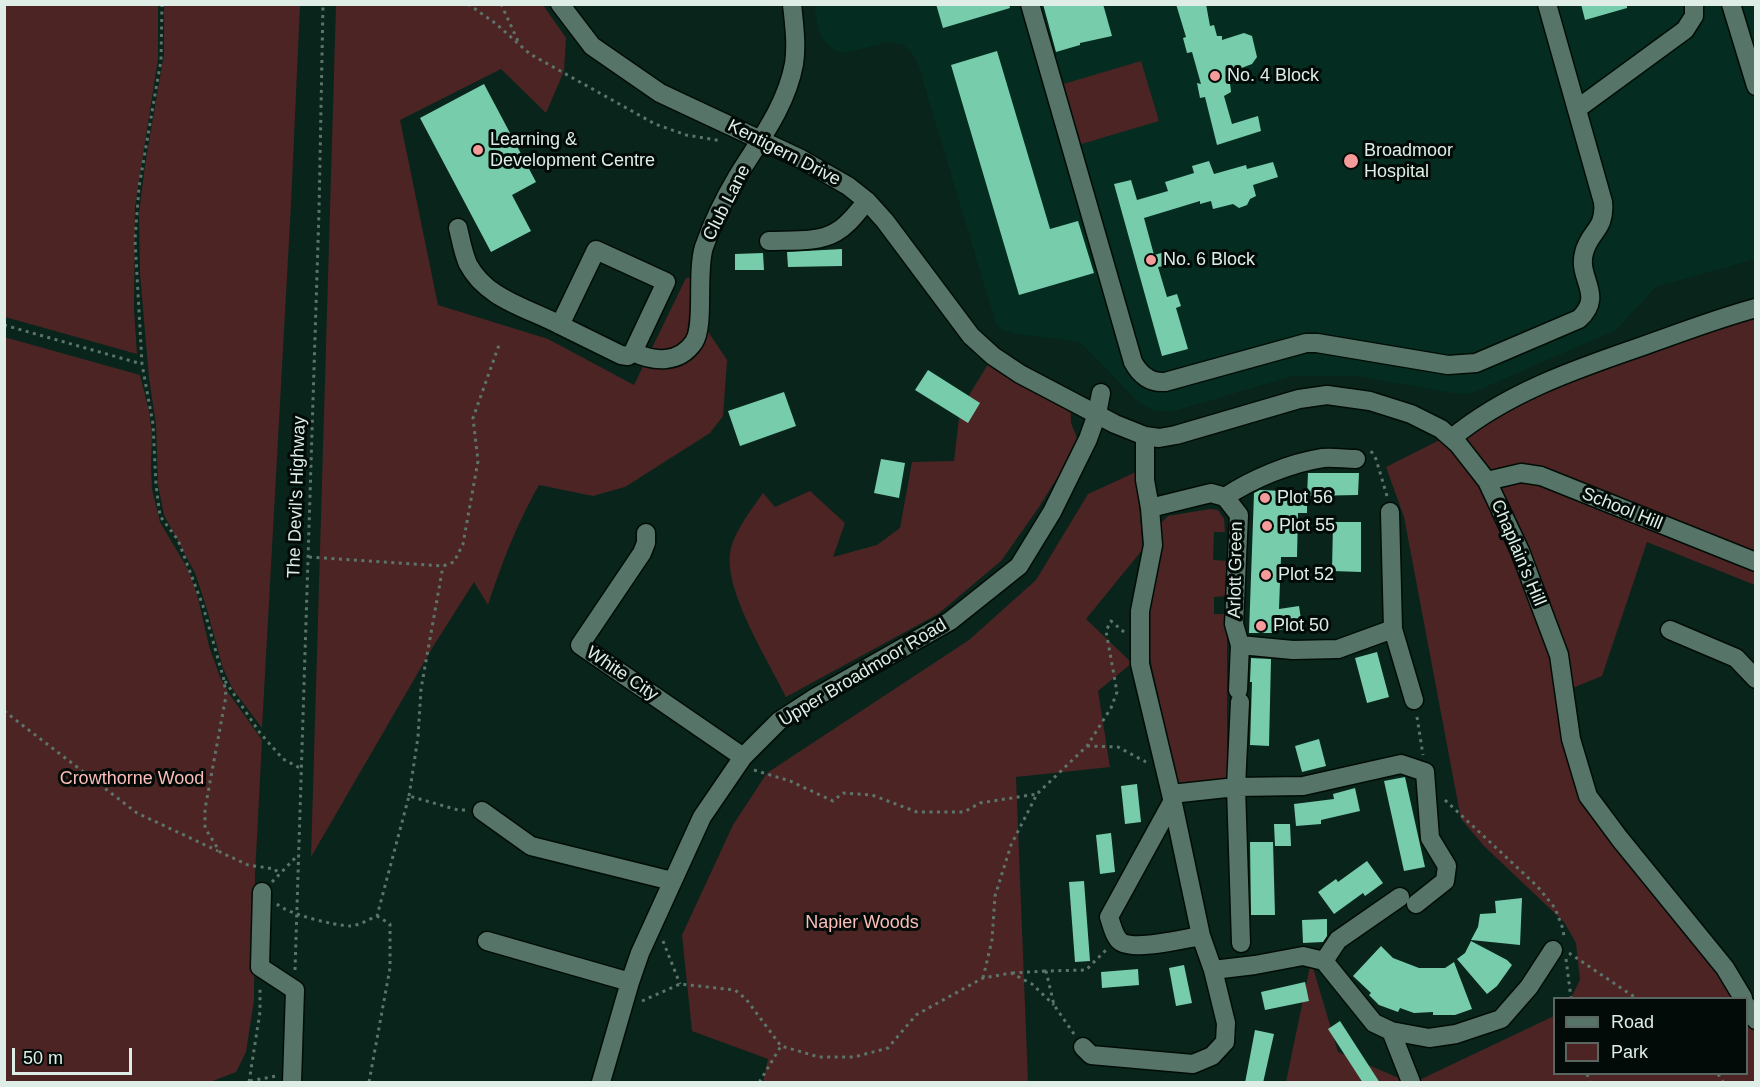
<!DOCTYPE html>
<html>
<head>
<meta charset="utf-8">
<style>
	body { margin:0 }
	#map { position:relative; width:1760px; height:1087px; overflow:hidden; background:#09241b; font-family:Arial,sans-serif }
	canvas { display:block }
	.frame { position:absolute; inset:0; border:6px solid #deeee7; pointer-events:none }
	.legend { position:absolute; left:1553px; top:997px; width:195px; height:78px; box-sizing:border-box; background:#020b07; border:2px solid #5a6661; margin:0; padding:8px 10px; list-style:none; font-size:18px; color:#deeee7 }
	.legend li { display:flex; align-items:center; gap:12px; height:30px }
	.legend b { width:30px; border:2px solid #5a6661 }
	.scale { position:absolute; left:12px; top:1048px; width:120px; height:27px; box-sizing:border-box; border:3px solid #deeee7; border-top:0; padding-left:8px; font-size:18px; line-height:21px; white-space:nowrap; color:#deeee7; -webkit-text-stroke:4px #020b07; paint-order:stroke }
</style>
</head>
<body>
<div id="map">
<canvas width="1760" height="1087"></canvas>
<div class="frame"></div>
<ul class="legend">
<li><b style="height:8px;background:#577468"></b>Road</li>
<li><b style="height:16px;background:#4c2424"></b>Park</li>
</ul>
<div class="scale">50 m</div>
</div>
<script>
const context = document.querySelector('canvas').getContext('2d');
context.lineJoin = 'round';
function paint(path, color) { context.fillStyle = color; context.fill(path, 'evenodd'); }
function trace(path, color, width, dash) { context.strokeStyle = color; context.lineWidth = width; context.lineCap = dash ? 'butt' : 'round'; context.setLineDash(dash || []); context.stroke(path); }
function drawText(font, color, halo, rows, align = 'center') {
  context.font = font + ' Arial,sans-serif'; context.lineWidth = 6; context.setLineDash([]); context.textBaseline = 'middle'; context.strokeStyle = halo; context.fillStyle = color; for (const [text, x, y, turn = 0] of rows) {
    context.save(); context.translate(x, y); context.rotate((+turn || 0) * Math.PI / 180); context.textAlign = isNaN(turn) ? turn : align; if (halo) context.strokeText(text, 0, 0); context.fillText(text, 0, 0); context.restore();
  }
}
const built = new Path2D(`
	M814,5h941v254l-99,28 -40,43 -144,63 -14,1 -101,-18h-64l-122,36 -17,-1 -16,-9 -57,-59 -14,-3 -50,-6 -15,-4 -6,-6 -78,-260 -5,-10 -8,-8 -16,-4 -40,10 -9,1 -7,-4 -7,-5 -8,-16z`);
const green = new Path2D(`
	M4,5h154v54l-23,148 -1,103 3,44 -132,-37z
	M164,5h136l-9,199 -29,524 -30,-40 -9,-20 -17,-62 -11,-33 -31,-58 -6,-30 -2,-60 -7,-47 -9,-104 -1,-61 6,-48 19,-111z
	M336,5h207l23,33 -2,33 -18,42 -45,-44 -101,51 38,185 110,34 86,46 52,-107 13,-1v41l28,42 -4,56 -13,17 -85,54 -32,9 -54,-11c-23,41 -36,75 -51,120l-14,-23 -40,63 -123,212z
	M1141,61l18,60 -81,24 -18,-60z
	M1755,311v274l-108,-43 -45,134 -37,15 23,105 155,202h-172l9,-18 -4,-37 -12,-21 -80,-76 -23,-27 -57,-302 -18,-50 161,-81z
	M4,337l136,38 9,36 3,23 -1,33 1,22 8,33 29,49 9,27 11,48 11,31 10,18 32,45 -7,135 -1,125 -8,52 -10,20 -26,10h-205z
	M993,356l77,43 1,24 8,20 -40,64 -38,54 -63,53 -152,83c-18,-37 -61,-104 -56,-144 3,-20 22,-44 33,-60l12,14 35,-16 35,32 -12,34 44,-12 23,-17 12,-66 42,-1 6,-51z
	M1136,472l7,77 -57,70 46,44 -34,28 12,76 -94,10 12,305h-265l5,-23 -76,-28 -10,-96 51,-110 34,-52 202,-133 67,-60 52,-86z
	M1210,509l8,1 6,9 1,13h-11l-1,28 16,1 -1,35 -14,1v17h13v173l-49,-2 -30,-135v-31l14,-66 -1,-30 7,-7z
	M1311,961l27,91 70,30h-122z
	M1747,1005l8,15v62h-340l139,-66v58h192z`);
const building = new Path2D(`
	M936,4h73l1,4 -67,20z
	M1043,4h60l9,32 -32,7v2l-24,7z
	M1176,4h30l4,22 4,-1 3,11h5v4l22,-7 8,3 5,21 -5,7 -21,8 3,7 -4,4 1,9 -7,4 8,28 26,-8 3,15 -44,14 -12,-48 -5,1 -3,-15 4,1 -9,-32 -5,1 -4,-15 3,-1z
	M1581,4h46v4l-42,12z
	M997,51l53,178 28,-8 16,52 -75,22 -68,-230z
	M484,84l52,98 -24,13 19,36 -40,21 -71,-134z
	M1209,161l5,13 32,-9 1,4 26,-7 5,15 -25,8 3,11 -6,3 -3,6 -8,3 -6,-4 -20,5 -2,-8 -11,3v-3l-56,17 10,37 11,-3 4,13 -11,2 9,30 10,-3 4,12 -5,2 12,41 -26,7 -48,-172 17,-4 6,20 31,-9 -3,-9 29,-9 -2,-7z
	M842,249v17l-54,1 -1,-15z
	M763,253l1,17h-29v-16z
	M928,370l52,33 -12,20 -53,-33z
	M784,392l12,34 -56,20 -12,-35z
	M881,459l24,4 -6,35 -25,-5z
	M1308,473h51l-1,22 -51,1z
	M1260,490l47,2v21h-9l-1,44h-16l-1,25 -1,27 20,-3 3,20 -30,5v2h-23l5,-140z
	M1333,522h28v50l-29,-1z
	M1377,652l12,45 -22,6 -12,-45z
	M1251,658l20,1 -2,87 -19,-1 2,-63h-2z
	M1319,739l7,27 -24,6 -7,-26z
	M1405,777l20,90 -21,4 -20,-90z
	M1137,784l4,38 -16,2 -4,-38z
	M1355,788l5,23 -39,9v4l-25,2 -2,-22 40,-5 -1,-5z
	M1274,824h16l1,22h-16z
	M1111,833l4,39 -15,2 -4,-39z
	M1250,842h23l2,73h-24z
	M1367,861l16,22 -18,13 -2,-3 -29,21 -16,-22 18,-13 2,3z
	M1084,881l6,80 -15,1 -6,-80z
	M1522,898l-2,47 -49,-5 7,-13 2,-13 16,-1 -1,-12z
	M1327,919v17l-4,6 -20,1 -1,-23z
	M1471,941l36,19 5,5 -15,21 -10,8 -30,-35 8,-6z
	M1381,946l12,12 26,10h26l9,-6 18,47 -17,6h-22v-3l-19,1 -14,-5 -2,4 -19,-7 -10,-10 2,-2 -18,-17z
	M1184,965l8,38 -16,3 -7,-38z
	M1138,969l1,16 -37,3 -1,-16z
	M1305,982l4,19 -44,9 -4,-18z
	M1340,1021l40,62h-17l-35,-54z
	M1255,1030l19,4 -11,49h-18z`);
const path = new Path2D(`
	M162,4l-1,56 -22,127 -4,53 7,124 11,60 3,61 4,31 18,24 25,66 21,74 2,16 -21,113v19l15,24 28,13 27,4 4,6
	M468,4l27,19 35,31 125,70 31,11 36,6
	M501,4l17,37
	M4,325l138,39
	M1371,451l5,8 11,37
	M309,557l134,9 11,-4 9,-18 15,-83 -5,-43 26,-73
	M225,681l35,52 23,26 17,9
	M4,711l133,102 81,38
	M1417,717l6,38
	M1087,746l31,1 28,15
	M754,770l36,11 43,20 10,-8 29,2 45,17h47l16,-9 57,-9
	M409,796l9,-59 3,-48 22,-123
	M1445,800l92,86 18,22 8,21 1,8
	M272,882l25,-26
	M277,904c13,11 56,21 73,22 8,0 19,-7 27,-10l32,-120 49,14h9
	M663,941l17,43
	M1569,953l67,45
	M1566,959l5,39
	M295,970l24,-759 4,-207
	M1012,973l34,-2
	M983,978l9,-38 3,-44 16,-51 26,-51 50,-48 24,-38 6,-16 -11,-61 5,-10 13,11
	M642,1001l38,-17 55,6 11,9 35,47 38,11h35l34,-9 28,-33 67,-37 28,-5 21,11 22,21
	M1074,1034l-20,-29 -8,-34 40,-1 21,-21
	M1587,1074l3,8
	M1718,1074l5,8
	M250,1081l26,-5
	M249,1082l11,-70v-26
	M369,1082l21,-114v-44l-13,-8
	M761,1082l-1,-1 21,-35`);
const minor = new Path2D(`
	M560,4l32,42 68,47 141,66 47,27 19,15 18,20 86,115 22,20 27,18 95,50 30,12 14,2 17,-3 123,-36 28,-4 43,6 41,13 30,15 17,15 29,37 33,70 39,104 12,84 17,57 32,43 105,129 18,30
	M1030,4l103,358c7,13 17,21 32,20l141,-39h11l131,22 28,-2 103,-44c26,-24 -2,-40 5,-66 5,-22 22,-23 19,-51l-56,-198
	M1731,4l25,82
	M1577,109l108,-79 9,-14v-12
	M458,228c3,12 5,25 10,36 18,35 60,44 92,61
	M769,241c21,-1 49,2 67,-9 13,-7 22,-21 31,-31
	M596,250l70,32 -33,70 -5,4 -7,-1 -61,-30z
	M633,352c21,10 46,12 61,-10 11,-17 2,-70 10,-95 8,-23 20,-48 33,-70 22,-36 49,-70 57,-113 3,-20 0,-40 -2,-60
	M1145,436v44l5,28 3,37 -13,66v53l31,130 30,142 12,34 42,-5 48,-9 21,5 50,62 17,8 20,51
	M1452,438c53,-44 121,-68 185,-90 40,-14 78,-29 119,-40
	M1487,481l34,-8 20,3 215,86
	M1225,497c27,-18 65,-34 98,-39 10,-1 23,1 33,1
	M1150,508l61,-15 14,4 14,18 -5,109 6,21 53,5 45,-1 55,-20
	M1390,512l3,117 21,71
	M646,533v10l-4,10 -62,92 163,112
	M1670,630l66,28 20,21
	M1238,690l2,-45
	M1240,702l-4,85 5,156
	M1171,794l65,-7 67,-1 98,-22 24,8 5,66 17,28 -2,15 -29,23
	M1171,804l-62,113c3,8 5,20 12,25 16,9 61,-3 80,-6
	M482,811l49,35 141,35
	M262,892l-2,75 35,23 -3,92
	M487,941l143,41
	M1324,961l14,-21 62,-43
	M1746,1005l10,15
	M1391,1031l38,7 27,-4 45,-15 28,-32 24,-37
	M1083,1047l8,8 102,9 19,-8 13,-14 1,-19 -13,-53
	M601,1082l29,-100 10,-29 62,-136 41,-60 36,-36 37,-24 134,-76 69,-55 33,-54 36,-73 9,-25 4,-21`);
const markers = [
	[1215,76,6,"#f59b99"],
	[478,150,6,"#f59b99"],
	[1351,161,8,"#f59b99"],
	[1151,260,6,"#f59b99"],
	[1265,498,6,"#f59b99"],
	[1267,526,6,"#f59b99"],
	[1266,575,6,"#f59b99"],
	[1261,626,6,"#f59b99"]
];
const poiNames = [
	["No. 4 Block",1227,76],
	["Learning &",490,140],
	["Development Centre",490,161],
	["Broadmoor",1364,151],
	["Hospital",1364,172],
	["No. 6 Block",1163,260],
	["Plot 56",1277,498],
	["Plot 55",1279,526],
	["Plot 52",1278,575],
	["Plot 50",1273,626]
];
const streetNames = [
	["Kentigern Drive",784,153,27],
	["Club Lane",727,203,-63],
	["The Devil's Highway",297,497,-88],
	["School Hill",1622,509,22],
	["Chaplain's Hill",1518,553,67],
	["Arlott Green",1236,570,-89],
	["Upper Broadmoor Road",863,673,-31],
	["White City",622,674,34]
];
const parkNames = [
	["Crowthorne Wood",132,779],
	["Napier Woods",862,923]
];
paint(built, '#052c20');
paint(green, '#4c2424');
paint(building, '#77ccac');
trace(minor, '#000d06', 21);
trace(path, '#5d746b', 3, [3, 4.5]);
trace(minor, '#577468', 18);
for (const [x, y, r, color] of markers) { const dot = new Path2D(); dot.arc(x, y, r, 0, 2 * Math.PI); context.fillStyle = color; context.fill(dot); trace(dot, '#020b07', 2); }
drawText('18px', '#deeee7', '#020b07', poiNames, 'left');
drawText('18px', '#deeee7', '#020b07', streetNames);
drawText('18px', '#fcbcb9', '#020b07', parkNames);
</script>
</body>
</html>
